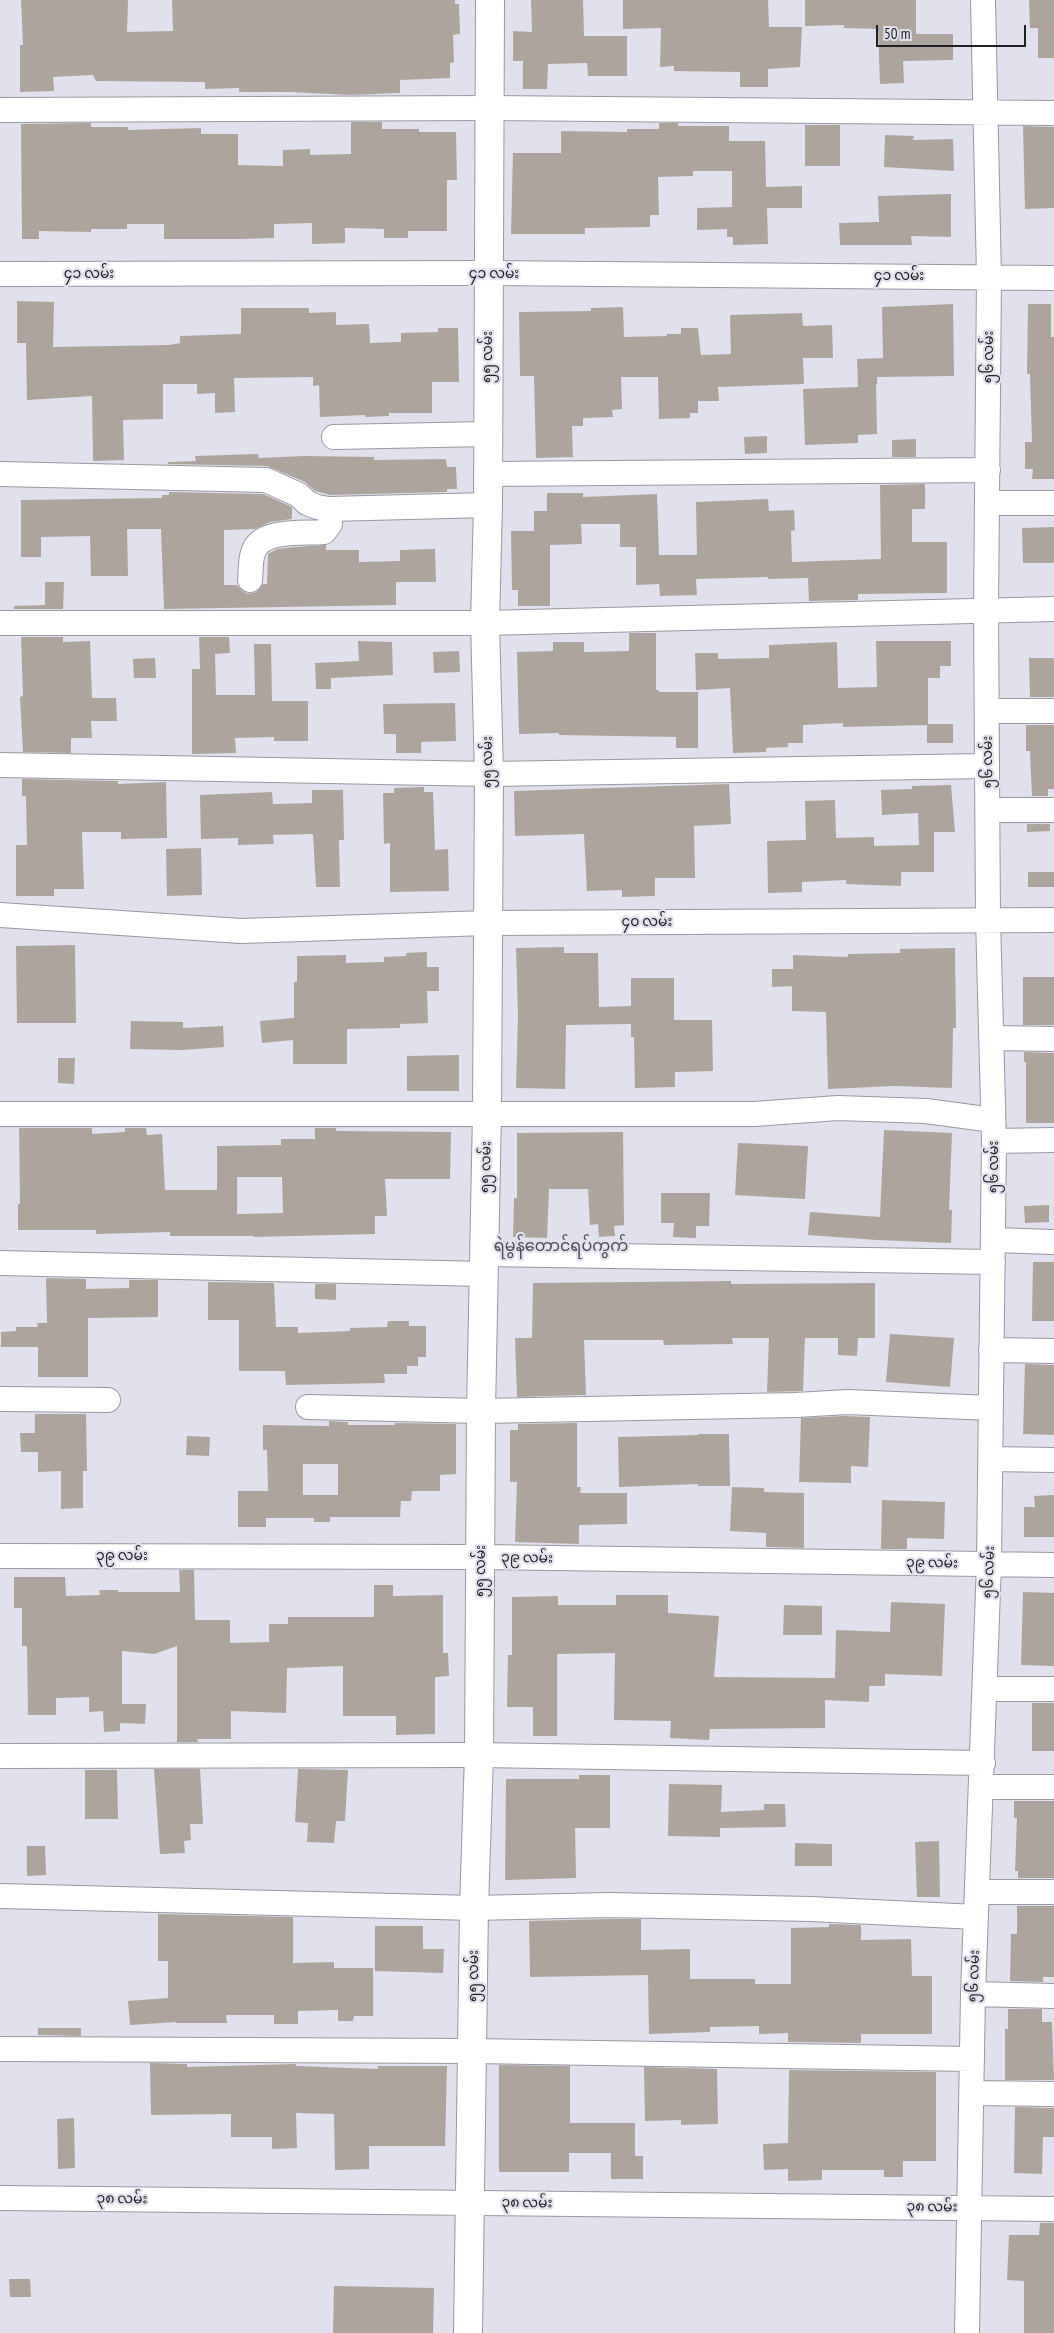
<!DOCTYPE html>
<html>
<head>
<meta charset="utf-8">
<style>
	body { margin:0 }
	#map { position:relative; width:1054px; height:2333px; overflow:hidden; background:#e0e1ec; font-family:"PT Sans Narrow",sans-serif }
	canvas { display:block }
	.scale { position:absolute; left:876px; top:25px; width:150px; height:22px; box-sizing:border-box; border:2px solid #202024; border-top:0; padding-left:6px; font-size:15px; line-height:18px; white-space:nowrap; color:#202024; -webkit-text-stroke:4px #e0e1ec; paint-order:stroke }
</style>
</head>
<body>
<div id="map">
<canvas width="1054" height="2333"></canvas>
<div class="scale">50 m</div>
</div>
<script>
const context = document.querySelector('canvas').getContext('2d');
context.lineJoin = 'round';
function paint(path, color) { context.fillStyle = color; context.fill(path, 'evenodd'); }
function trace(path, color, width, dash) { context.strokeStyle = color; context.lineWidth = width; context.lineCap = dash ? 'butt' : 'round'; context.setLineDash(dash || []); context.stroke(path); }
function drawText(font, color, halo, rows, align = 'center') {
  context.font = font + ' "PT Sans Narrow","Noto Sans Myanmar",sans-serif'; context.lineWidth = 4.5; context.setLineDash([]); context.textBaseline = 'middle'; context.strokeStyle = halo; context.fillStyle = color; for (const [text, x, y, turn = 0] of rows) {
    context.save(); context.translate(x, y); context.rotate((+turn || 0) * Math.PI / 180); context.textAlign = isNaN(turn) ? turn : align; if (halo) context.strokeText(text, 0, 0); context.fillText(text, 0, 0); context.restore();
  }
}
const building = new Path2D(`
	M21,0h107l-1,32 46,-1 -1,-31h283v4h4l1,30 -7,1 1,27 -4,1v15l-50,2v13l-50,2 -60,-3h-51v-4l-34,1v-7l-109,-1 -3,-6 -40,2 1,14 -34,1v-47h3z
	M531,0h52l1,36h43v40h-39l-1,-13 -39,1 -1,25h-24v-28h-10v-30l19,1z
	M623,0h145l1,27h33l-2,40 -32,2v18h-28v-15l-66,-1v-5l-14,1 1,-39 -38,1z
	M805,0h111v34h37v26l-50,1 1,22 -24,1 -2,-55 -34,-1v-3l-39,1z
	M1029,0h25v58h-16v-30h-8z
	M351,122h31v7h37v3h37l1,48h-10v51h-39v7h-24v-9l-39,-1v15l-33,1v-21l-38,1v14l-34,1h-76v-15h-37v5h-36v3l-52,-1v8h-17l-1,-115 70,-1v4h37v3l73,-2v6h37v31l45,1v-16l27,-1v6l41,-1z
	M659,123h19v3h51v15h36l1,46 36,-1v22h-35l1,36 -35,1v-8h-6v-8l-30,1v-22l35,-1v-36h-39v5l-35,1 1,38h-9v12l-65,1v6h-74l2,-81h48v-22l66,1v-3h32z
	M805,125h35v41h-35z
	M1023,126l31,1v81l-29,1z
	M885,135l29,1 -1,4 40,-1 1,32 -70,-4z
	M951,194v43l-40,-1 1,9h-72l-1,-22 40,-1 -1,-26z
	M17,301l37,1 -1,45 116,-2 11,-2v-7l61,-2v-26h68v5l27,-1v13l33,-1 1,19 31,-1v-9l37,-1v-4h20l1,54h-27v31h-43v3l-24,1v-2l-45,2 -1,-32 -6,1v-9l-79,1 1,34 -20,1v-20l-18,1v-10h-34v35l-40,1 1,40 -31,1 -1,-65 -65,4 -1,-57h-9z
	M953,304l1,72 -77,1v7h-1l1,50 -19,1v8l-53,2 -2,-56 55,-2 -1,-28 26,-1 -1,-51z
	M1028,304h23v33h3v142h-22l1,-10h-8v-27h7l-2,-68h-3z
	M623,307l1,30 43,-1v-2h14v-6h17l3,27 30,-1 -1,-39 72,-2 1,13 29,-1 1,33h-30l1,26 -86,3 1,14h-21v12h-8v5l-31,1 -1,-42h-37l1,32 -10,1 1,7 -30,1v8h-11l1,31 -37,1 -2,-82h-14l-1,-64 72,-1v-3z
	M767,436v17l-22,1 -1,-17z
	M916,439v18h-24v-17z
	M258,454l1,4 44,-2 71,1v3l72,-1 1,8h9l1,22h-10v3l-117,3 -15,-4 -10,-9 -38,-16 -99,-2v-2l28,-1 -1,-5z
	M925,484v25h-13v33h35v51l-89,1v6l-49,1 -1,-23 -40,1v-2l-72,2 1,16 -37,1 -1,-12 -23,1v-38h-16v-23h-39l1,20 -32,1v61h-32v-16h-6l-1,-59h23v-20h13v-18h36v4l74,-3 2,61h38l-1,-53 72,-3 1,12 25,-1 1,20 -4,1 1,31 89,-3 -1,-74z
	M169,492l94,2 29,13v12l-22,3 -15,7 -31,1v55h13l5,6 6,3 8,-2 7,-8h4l1,-30 9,-5 18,-2 31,-2v5h33v12l41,-1v-11l35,-1 1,33h-40v23l-232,4 -3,-80h-34l1,47h-37l-1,-40 -49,1v20h-20v-57l141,-2v-3h7z
	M1054,527v36h-31l-1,-35z
	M45,582h19l-1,27h-49v-3l31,-1z
	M629,633h27v57h3v2h39v56h-22v-11l-117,-2v-2l-40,1 -2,-82 36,-1v-9h31v10l45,-1z
	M21,637h42v5l27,-1 2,57h24l1,23h-26l1,17h-21v15l-48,-1 -3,-55 3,-1z
	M199,637h30l1,16 -15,1 1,41h39l-1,-51h17l1,57h36v40h-34v-4l-39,1 1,15 -44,1v-85h8z
	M358,641l34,1 1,33 -62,3v11h-15l-1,-26 44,-2z
	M876,641h75v25h-11v12h-12v46h25v19h-26v-18l-84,2v-4l-40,2v18h-15v4l-22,1v4l-33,1 -3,-65 -34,2 -1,-37h23v6l51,-1v-13l68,-3 1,46 39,-1z
	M459,651l1,21 -26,1 -1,-21z
	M155,658l1,20h-22l-1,-19z
	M1029,658h25v39h-24z
	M455,703l1,38 -35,1v11h-25v-19h-12l-1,-30z
	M1026,725h28v64h-6v7h-16l-2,-45h-4z
	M22,779l96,2v3l48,-2 1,56 -46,1v-7h-39l2,57h-30v7h-38v-51h11l-1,-49h-4z
	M729,784l2,40 -37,2 1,52h-40v18l-33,1v-7l-35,1 -3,-57 -69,2 -1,-45z
	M951,785l4,47h-21v40h-33v14l-55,-2v-4l-44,2v10l-34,1 -1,-52 39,-1 -1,-39 30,-1 1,38 38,-1v9l45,-1 -1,-32 -36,2 -1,-25 31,-1v-3z
	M424,787v5h9l2,58 13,-1 1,42 -59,1v-49l-6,1 -1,-51h11v-5z
	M312,790h31l1,50h-5l1,47h-24l-3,-53 -40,1 1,9 -36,1v-7l-37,1 -1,-44 72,-3 1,12 39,-1z
	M1027,824h23v7l-23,1z
	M201,848l1,47 -35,1 -1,-47z
	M1028,872h26v15h-26z
	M75,945l1,78h-59l-1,-77z
	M564,947v6h34l1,54 32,-1v-28h43v42h38l1,51 -38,1v15l-40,1 -1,-51h-3v-13l-65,1 -1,64 -49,-1 2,-72 -2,-68z
	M955,948l1,80h-3l-1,60 -57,-2 -67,3 -2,-77 -34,-1v-25l-20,1v-18h21v-14l55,2v-3l52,-1v-4z
	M427,952v15h12v24h-12l1,32 -28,1v4l-53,1v35h-54v-24l-31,3 -2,-22 34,-3v-36h3v-26l49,-1v8l38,-1v-5l22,-1v-3z
	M1023,977h31v48h-31z
	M131,1021l52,1v6l40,-2 1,21 -42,3 -52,-1z
	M1024,1052l30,1v70h-28v-61h-2z
	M459,1055v36h-52v-35z
	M58,1058h17l-1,26 -16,-1z
	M19,1128h73v6l33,-2v-4h21l1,7 15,-1 3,56h52v-44l64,-1v-6h34v-11h21v3l115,1 -1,47h-65l2,37h-12v18l-121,3v-1h-84v-4l-74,2v-4h-78v-26h2zM237,1177h45l1,36 -46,1z
	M884,1130l68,3 -3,77h3l-1,33 -74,-3 -69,-5 2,-23 70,5z
	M623,1132l1,93 -10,1 1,10 -16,1 -1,-13 -8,1 -2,-36h-39l-2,49 -34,-1 1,-39h3v-65z
	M738,1143l70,3 -3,53 -70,-4z
	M661,1193h49l-1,33h-13v12l-23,-1 1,-14h-13z
	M1049,1205v17l-24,1 -1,-17z
	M1033,1262h21v59h-22z
	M46,1278l40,1v10l43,-1v-8h29v37l-70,1v59h-50v-30h-37v-15l15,-1v-4h22l-1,-4h10z
	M731,1281v3l144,-1v55h-17l-1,18 -19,-1v-17h-33l-2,53 -36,1 2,-54h-37l1,6 -69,1 -1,-5h-79l2,55 -69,2 -2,-59h17l1,-55z
	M208,1282l66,1 2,44h22v6l52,-2v-3l37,-1 1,-6h21v5h17v31h-8v9h-11v8h-23l1,9 -99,2 -1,-14h-46v-51h-31z
	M315,1284h21v16l-21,-1z
	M890,1334l64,4 -4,49 -64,-5z
	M1025,1364l29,1v70l-31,-1z
	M35,1414h51l1,57h-4v37l-22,1v-38l-23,1v-20h-17l-1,-19h15z
	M844,1416l26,1 -2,50 -17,-1v17l-52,-1 2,-64z
	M329,1421l19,1v3h47v-2l61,1v50l-16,1v16h-28l-1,10h-10l-1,16h-70v5h-16v-4h-48v9h-28v-36h30l-1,-41h-4v-25l66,1zM303,1464h35v31h-35z
	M577,1423v64h4l-1,6h47v31l-48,1v19l-64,-2 2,-60h-7v-52h8v-6z
	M698,1434h31l1,52h-32v-2l-79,3 -1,-50 80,-2z
	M187,1436l23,1 -1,19 -23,-1z
	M732,1487l32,1v4l40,1v55l-38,-1v-14l-36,-2z
	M1054,1495v42h-30v-30h11l-1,-11z
	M882,1500l63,2 -1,37 -37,-1v11h-26z
	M179,1570h15l1,50h35v23l39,-1v-18h19v-7h86v-32h19v11l50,-1v58h5l1,23 -14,1v57l-39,1v-19h-53v-50l-56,2 -1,45 -55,-2v28h-34l1,3h-21v-96l-23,8 -32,-3v53h24l-1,20 -25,-1v8l-16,1 -1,-21 -14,1v-15l-33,1v17h-28l-1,-69h-5v-38h-8v-31h51l1,19 34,-1 -1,-5h19v2h62z
	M1023,1592l31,1v73l-33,-1z
	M616,1595h52v18l51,3 -5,61 121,1 1,-48 54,2 1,-30 54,2 -3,72 -57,-2v12h-16v16l-44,-2v28l-115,1 -1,11 -39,-2 1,-17 -57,-1 1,-67 -58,1v82h-24v-29h-26l1,-52h4v-58l46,-1v9h58z
	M784,1605l38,1v29h-39z
	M1032,1703h22v48h-22z
	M154,1769h46l3,55h-13l1,16 -7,1 1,12 -25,1z
	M298,1769l50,1 -3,51h-9l-2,22 -27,-1 1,-19 -13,-1z
	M85,1770h32l1,49h-33z
	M579,1775h31v53h-35l1,50 -71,2 1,-101h73z
	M669,1784l53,1 -1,27 43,-2v-6h21l1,23 -66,1v9l-52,-1z
	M1014,1801h40v77h-36v-7h-3l2,-53h-3z
	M939,1841l1,56h-23l-2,-55z
	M795,1843l37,1v22h-37z
	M27,1846h18l1,29 -19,1z
	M1017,1906h37v71h-11v5l-33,-1 1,-47h6z
	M158,1914l135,3v46l41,-1v6h39v48h-19l-1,5h-15v-11l-40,1v13h-24v-9h-48l1,8h-51v-1l-46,3 -2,-24 40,-3v-37h-10z
	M609,1919h32v31l49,-1v30h65v5h36v-56l38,-1v-3l32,1v15l50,-1 1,37h20v58h-71v9l-73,-1v-9l-29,1v-8l-49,1v5l-61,2 -1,-59 -118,2 -1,-56z
	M375,1926h48v23h21l-1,24 -68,-2z
	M1008,2009h34v13h10l2,58h-49v-51h3z
	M38,2028h43v8l-43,-1z
	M150,2063l37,1v3l109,-3v2l82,3v-3h69l-2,80h-76v23l-34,1 -1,-56 -38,-1 1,35 -25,1v-12h-41v-23l-80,1z
	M499,2065l71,1v57h65v33h8v23h-32v-26h-42v19h-70z
	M644,2067l73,2 1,55 -37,1v-5l-36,1z
	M789,2070l147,2v89h-33v16h-19v-7h-62v10l-34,1v-12l-24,1 -1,-26 25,-1z
	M1015,2107l39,1v29h-11l-1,37 -28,-1z
	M74,2118l1,50 -17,1 -1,-50z
	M1040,2223h14v110h-30v-52l-17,-1 2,-45h30z
	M9,2279h21l1,18h-21z
	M334,2286l100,2 -1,45h-100z`);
const street = new Path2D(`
	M0,110l488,-2 566,5
	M0,274l488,-1 566,5
	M334,437l153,-3
	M0,474l266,6 33,15 8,8 10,4 12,2 159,-4
	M487,474l501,-4
	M988,503h66
	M250,580c1,-8 0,-19 3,-27 7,-25 51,-19 71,-21l6,-8 -1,-15
	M0,623h485l569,-14
	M987,711h67
	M0,765l489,9 498,-8
	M988,810h66
	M0,915l241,16 246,-8 567,-3
	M992,1038l62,1
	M0,1114h754l84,-6 88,3 67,9
	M994,1141l60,-1
	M993,1240l61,2
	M485,1254l508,8
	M0,1263l485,11
	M991,1350l63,1
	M0,1399l108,1
	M308,1407l173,4 315,-6 52,-3 143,6
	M991,1459l63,1
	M0,1556l481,1 573,8
	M985,1689h69
	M0,1756l479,-1 504,8
	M982,1787h72
	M977,1892h77
	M0,1896l474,12 135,-3 202,4 165,8
	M973,1994l81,2
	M0,2049l473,2 499,8
	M972,2093l82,1
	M0,2198l1054,11
	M967,2333l6,-339 16,-430 5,-423 -6,-222 -2,-310 3,-332 -6,-277`);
const secondary = new Path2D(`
	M468,2333l6,-425 5,-153 2,-344 6,-299 2,-338 -4,-151 3,-118 2,-505`);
const streetNames = [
	["၄၁ လမ်း",89,274],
	["၄၁ လမ်း",494,274],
	["၄၁ လမ်း",899,276],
	["၅၅ လမ်း",488,357,-90],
	["၅၆ လမ်း",989,357,-90],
	["၅၅ လမ်း",488,762,-91],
	["၅၆ လမ်း",988,762,-91],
	["၄၀ လမ်း",647,922],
	["၅၅ လမ်း",486,1167,-89],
	["၅၆ လမ်း",994,1167,-90],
	["၃၉ လမ်း",122,1556],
	["၃၉ လမ်း",527,1558,1],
	["၃၉ လမ်း",932,1563,1],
	["၅၅ လမ်း",481,1571,-90],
	["၅၆ လမ်း",989,1572,-88],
	["၅၅ လမ်း",474,1976,-90],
	["၅၆ လမ်း",974,1976,-88],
	["၃၈ လမ်း",122,2199,1],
	["၃၈ လမ်း",527,2203,1],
	["၃၈ လမ်း",932,2207,1]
];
const quarterNames = [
	["ရဲမွန်တောင်ရပ်ကွက်",561,1246]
];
paint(building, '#aea49e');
trace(street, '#9798a2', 26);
trace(secondary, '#9798a2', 30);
trace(street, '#fff', 24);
trace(secondary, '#fff', 28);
drawText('14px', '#202024', '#e0e1ec', streetNames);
drawText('16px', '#4c4d56', '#e0e1ec', quarterNames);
</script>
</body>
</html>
